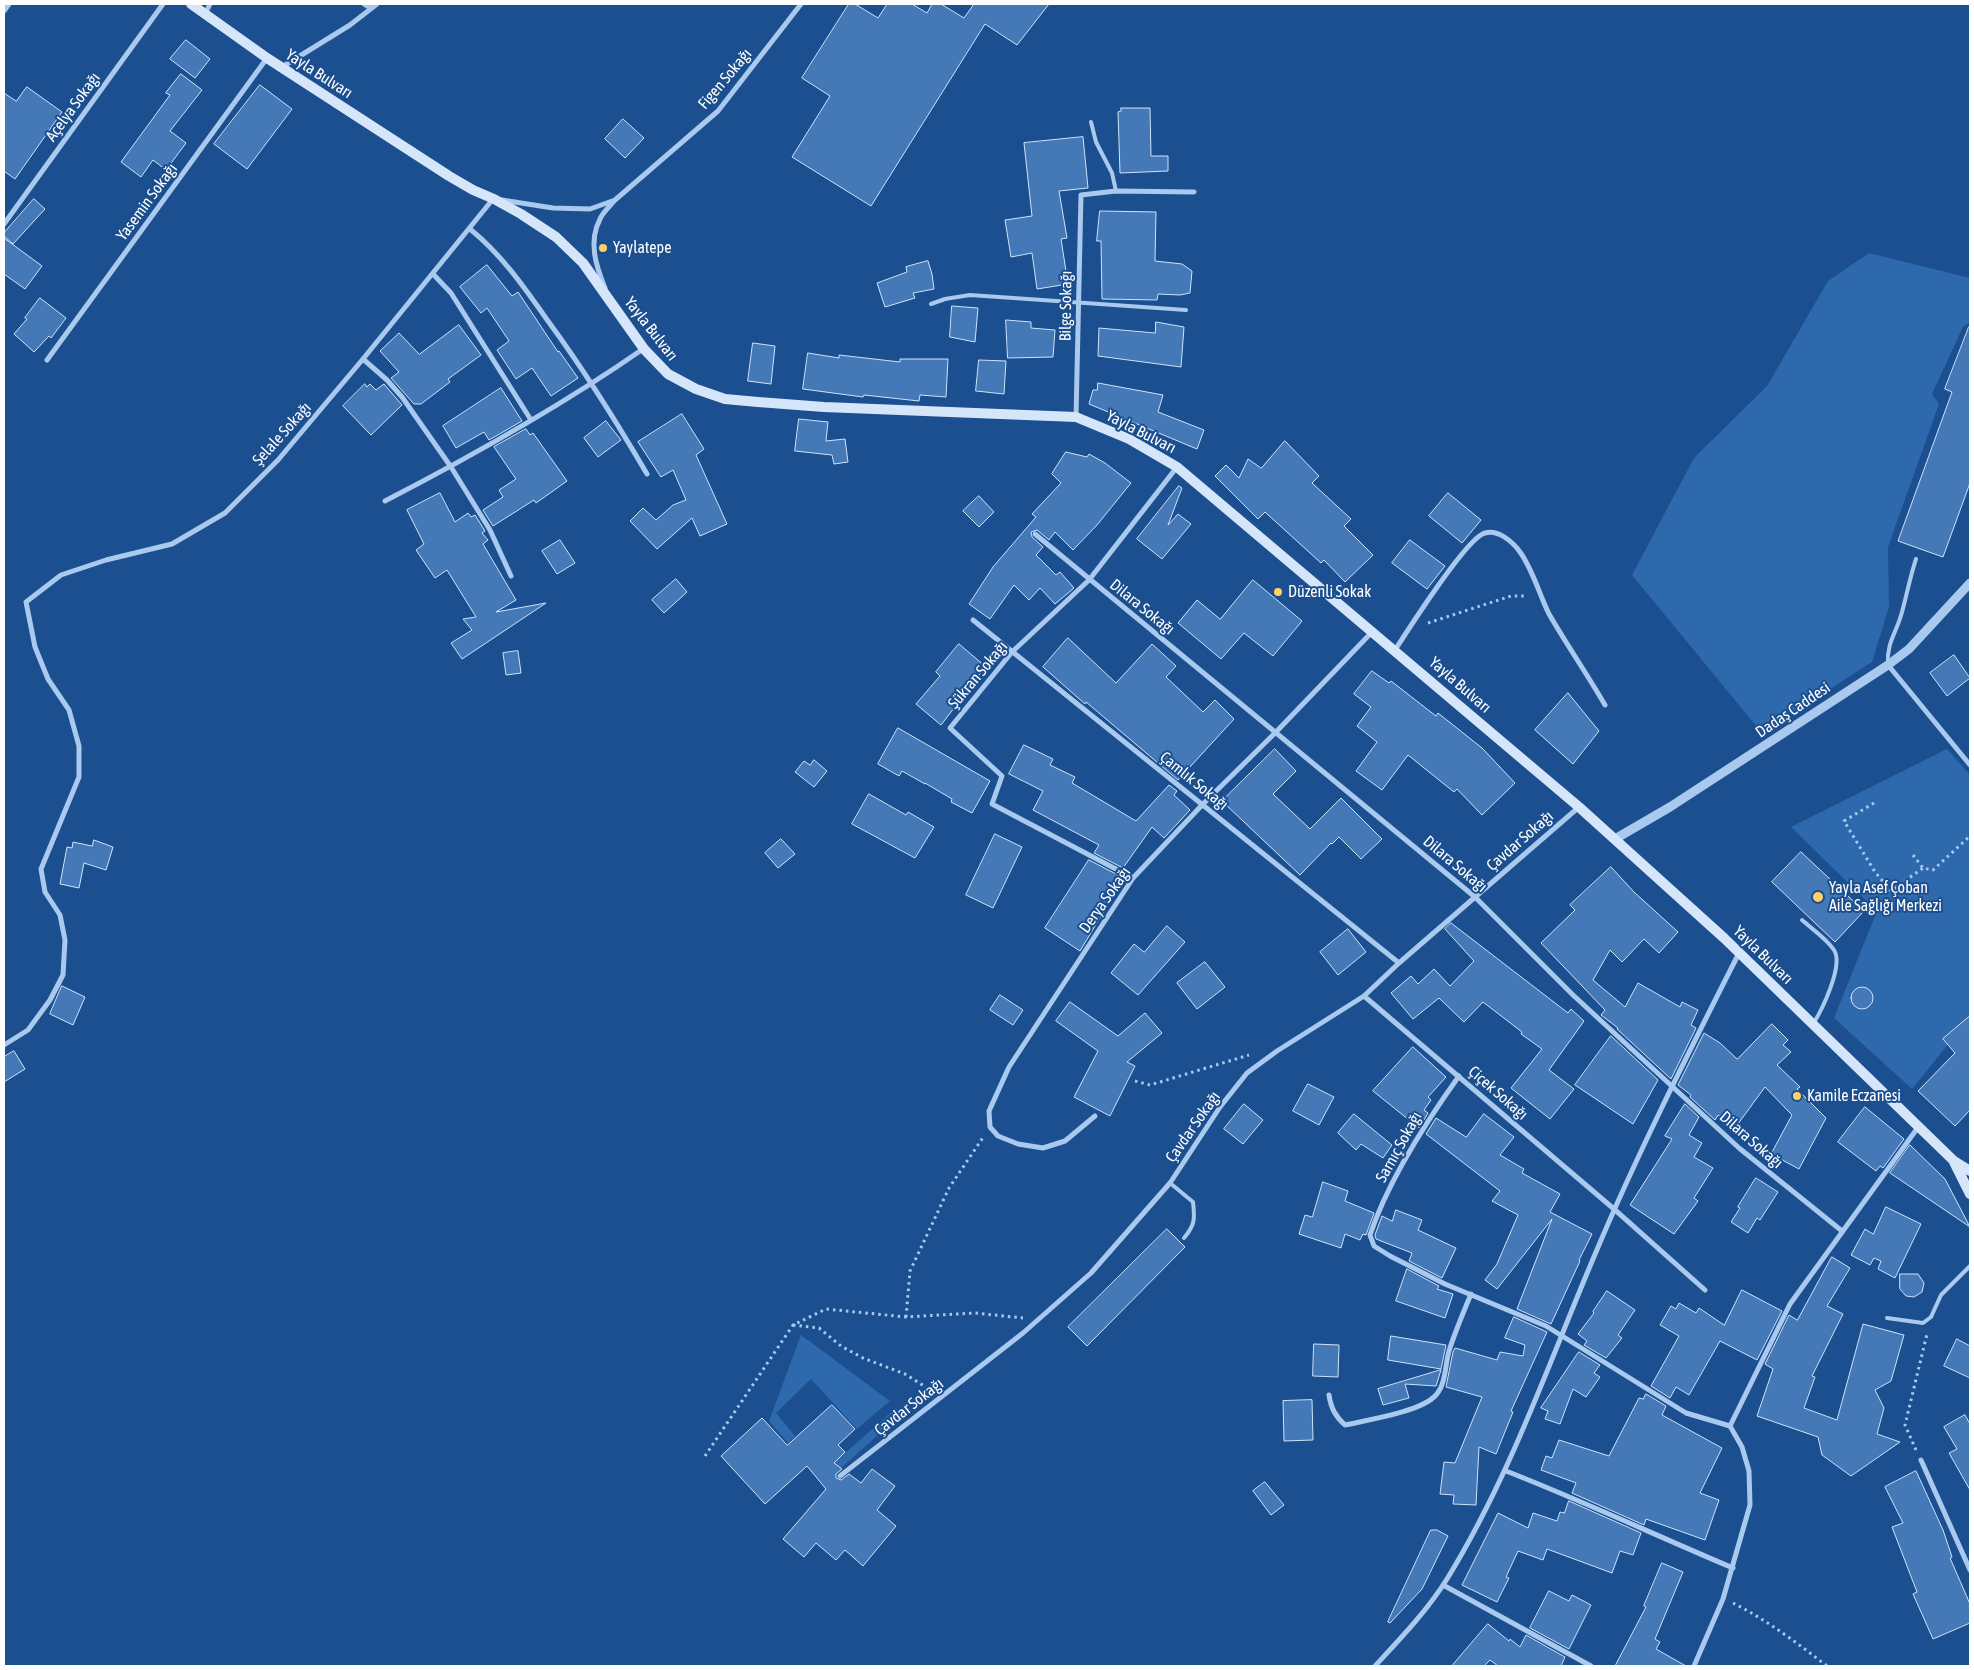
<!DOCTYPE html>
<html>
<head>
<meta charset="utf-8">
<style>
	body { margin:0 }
	#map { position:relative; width:1974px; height:1670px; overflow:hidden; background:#1b4f8f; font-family:"Asap Condensed",sans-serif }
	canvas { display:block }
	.frame { position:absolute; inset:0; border:5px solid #fff; pointer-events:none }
</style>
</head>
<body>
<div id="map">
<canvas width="1974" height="1670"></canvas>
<div class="frame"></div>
</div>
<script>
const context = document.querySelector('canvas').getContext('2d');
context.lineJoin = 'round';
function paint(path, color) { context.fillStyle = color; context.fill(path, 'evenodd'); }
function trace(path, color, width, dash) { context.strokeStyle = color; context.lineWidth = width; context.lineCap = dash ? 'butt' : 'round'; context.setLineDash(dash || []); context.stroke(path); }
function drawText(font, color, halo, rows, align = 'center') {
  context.font = font + ' "Asap Condensed",sans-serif'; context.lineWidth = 4; context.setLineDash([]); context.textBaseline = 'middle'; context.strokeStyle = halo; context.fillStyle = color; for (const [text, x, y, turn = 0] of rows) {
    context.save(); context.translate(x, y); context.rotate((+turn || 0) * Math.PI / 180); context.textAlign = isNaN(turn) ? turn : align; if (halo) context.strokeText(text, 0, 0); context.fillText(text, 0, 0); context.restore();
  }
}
const green = new Path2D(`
	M1869,253l101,25v44l-7,5 -31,67 7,10 -51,143 1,60 -17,55 -110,71 -130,-158 62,-117 73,-72 61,-105z
	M1947,749l23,26v242l-58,72 -78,-71 43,-107 -86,-84z
	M801,1335l89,66 -33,28 -46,-50 -35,34 19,23 -7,7 -19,-22z
	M896,1408l5,6 -75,68 3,-28 7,7z`);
const building = new Path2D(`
	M849,4h6l23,14 9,-14h25l15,9 5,-9h9l23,14 10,-14h75l-32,41 -32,-21 -114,182 -79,-49 38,-61 -28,-18z
	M186,40l24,19 -15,19 -25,-19z
	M181,74l21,16 -32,41 16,12 -20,27 -13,-10 -12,17 -20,-15 49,-67 -4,-2z
	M260,85l32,24 -45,60 -33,-25z
	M27,87l35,25 -47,67 -11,-8v-78l12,8z
	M1121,108h29l1,48h17v15l-48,2 -2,-61 3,-1z
	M623,119l21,19 -19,20 -20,-19z
	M1083,137l5,51 -29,3 8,47 -6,1 7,45 -31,5 -5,-36 -21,4 -6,-37 27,-4 -8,-73z
	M34,199l11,10 -32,35 -9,-8v-3z
	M1100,211l56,1 -1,49 27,3 10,7 -2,22 -10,2 -22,-1 -1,6 -55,-1 -1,-58h-4z
	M4,238l38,28 -17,23 -21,-15z
	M928,261l4,13 2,15 -21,4 2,5 -30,9 -8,-24 30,-11 -1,-5z
	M487,265l25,31 6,-4 40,60 1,-1 19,27 -27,18 -19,-28 -16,11 -19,-29 12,-9 -22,-33 -6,5 -21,-26z
	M40,298l26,20 -15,20 -2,-2 -15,16 -20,-18 13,-15 -2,-1z
	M952,306l26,2 -3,34 -25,-5z
	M1006,320l25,2v6l24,2 -2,27 -45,1z
	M1156,322l28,5 -3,40 -83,-11 1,-28 56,5z
	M459,325l22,30 -33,24 2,3 -29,22h-7l-23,-26 8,-6 -19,-21 19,-18 20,21z
	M1969,327h1v156l-27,74 -45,-16 54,-149 -7,-3z
	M753,343l22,3 -4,38 -23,-3z
	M808,353l31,5v-3l61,7v-3h48l-2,38 -26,-2 -1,6 -55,-6 -1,2 -60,-8z
	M979,360l27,1 -2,33 -28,-3z
	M1098,383l65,12 -5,17 46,18 -7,19 -108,-45 4,-14h4z
	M365,384l2,3 3,-3 6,6 8,-6 18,21 -31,30 -28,-29z
	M501,388l21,33 -33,19 -5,-8 -28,16 -13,-22z
	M682,414l22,35 -8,6 31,69 -27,12 -8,-18 -35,31 -27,-28 13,-13 13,12 17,-15 13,-5 -13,-30 -12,7 -23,-35z
	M799,419l29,3 -2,19 19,-2 3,23 -14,2 -2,-9 -37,-4z
	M606,421l15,19 -23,17 -14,-19z
	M526,429l4,6 3,-2 34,48 -31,22 -2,-3 -41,26 -10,-16 20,-13 -4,-7 17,-11 -22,-32z
	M1285,441l34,35 -7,7 39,36 -7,7 29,29 -28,27 -21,-22 -3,3 -56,-51 -7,7 -43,-43 11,-11 13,13 9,-19 13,9z
	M1066,452l21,5 2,-3 16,9 26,20 -34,42 -24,25 -18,-18 -6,8 -12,-10 -6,2 1,5 11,10 -7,8 20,20 4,-3 14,16 -19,16 -15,-16 -11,12 -15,-15 -24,34 -21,-15 24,-37 43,-50 -4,-3 29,-31 -9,-9z
	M1179,486l3,2 -14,37 10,-11 13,10 -29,35 -25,-20z
	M440,493l15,29 13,-9 3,4 4,-2 10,16 -3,2 6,7 -5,4 33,56 -20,12 50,-9 -84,56 -11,-16 21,-13 -9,-11 13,-2 -29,-47 -12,8 -19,-28 8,-6 -17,-34z
	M1448,493l33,27 -19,23 -33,-27z
	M979,496l15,16 -15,15 -16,-16z
	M560,540l15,23 -18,11 -15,-23z
	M1410,540l35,26 -18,23 -35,-26z
	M676,579l11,13 -23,21 -12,-13z
	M1253,580l49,41 -29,35 -29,-23 -23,26 -43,-36 19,-23 23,19z
	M1068,638l48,45 36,-39 24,22 -10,11 37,35 12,-12 19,19 -56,61 -92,-78 -1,2 -42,-37z
	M959,644l27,23 -27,31 2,1 -20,26 -25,-21 24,-28 -4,-4z
	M518,651l3,22 -15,2 -3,-22z
	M1954,655l16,23 -23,18 -17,-23z
	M1372,671l17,12 2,-2 45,35 2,-3 44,35 33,35 -33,32 -25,-26 -3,3 -46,-37 -26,35 -26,-19 21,-29 -20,-16 14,-19 -17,-13z
	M1568,693l31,38 -26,33 -38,-34z
	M898,728l92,53 -18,32 -21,-11 1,-3 -27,-16v1l-23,-13 -3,5 -21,-12z
	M1024,745l29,14 -3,6 25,12 -3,6 64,38 33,-36 8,6 -3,4 16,15 -26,28 -12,-11 -29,41 -29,-15 5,-8 -66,-35 10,-19 -34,-17z
	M1275,749l21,22 -23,23 37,35 31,-31 41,41 -21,20 -22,-22 -7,7 -1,-1 -31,32 -75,-71v-6z
	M814,760l13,11 -13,16 -19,-15 9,-11 6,4z
	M869,794l37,21 2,-3 26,15 -19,31 -63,-34z
	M995,834l27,13 -29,61 -27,-13z
	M781,839l14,15 -17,14 -13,-15z
	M94,840l19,7 -7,23 -22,-7 -5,25 -19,-4 7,-37 5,1 1,-6 19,4z
	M1801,852l63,59 -29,31 -63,-60z
	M1089,860l29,15 -6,9 6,4 -38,63 -35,-23z
	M1611,867l23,25 44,40 -19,21 -15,-14 -22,23 -12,-12 -17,30 32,27 13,-24 42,24 2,-5 16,8 -7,15 5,3 -25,51 -54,-50 1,-1 -17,-13 4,-5 -64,-67 34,-33 -5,-5z
	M1451,923l117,90 3,-4 13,12 -35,49 25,19 -24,30 -39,-31 31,-39 -21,-15 1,-2 -39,-30 -19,20 -25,-24 -26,21 -22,-26 20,-17 7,8 16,-15 16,17 24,-25 -29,-32z
	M1167,926l18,16 -47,53 -27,-22 23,-29 10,8z
	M1348,929l18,23 -28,23 -18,-23z
	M1205,962l20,25 -28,22 -20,-26z
	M62,986l23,11 -12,28 -23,-11z
	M1851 998a11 11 0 1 1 22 0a11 11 0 1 1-22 0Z
	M1000,995l23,15 -10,15 -23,-15z
	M1070,1002l48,34 27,-23 17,20 -35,29 8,4 -25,50 -36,-19 24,-46 -42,-30z
	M1970,1016v94l-15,16 -37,-35 37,-38 -12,-14z
	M1772,1024l16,16 -5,5 8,7 -14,13 23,22 -3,2 29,29 -27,51 -28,-15 21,-39 -27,-28 -30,41 -17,-13 -3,5 -25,-23 1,-2 -13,-10 26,-52 16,10 17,16z
	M1611,1036l47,44 -25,44 -58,-39z
	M1413,1047l33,30 -18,20 3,3 -7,10 4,3 -9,15 -46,-37z
	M14,1051l11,18 -21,13v-25z
	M1308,1084l26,13 -15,28 -26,-14z
	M1244,1104l19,16 -20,24 -19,-15z
	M1685,1104l14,13 -10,18 13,8 -8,14 19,11 -19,30 4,3 -24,33 -44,-29 42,-66 -7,-3z
	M1865,1107l39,32 -21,29 -3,-2 -4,5 -38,-29z
	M1354,1114l38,31 -9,13 -22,-14 -5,6 -18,-17z
	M1484,1114l30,23 -14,18 24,14 -2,4 38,21 -10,18 42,22 -13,26 1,1 -29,63 -34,-15 35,-90 -55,70 -12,-9 12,-16 21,-49 -26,-14 8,-10 -74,-57 10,-16 30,19z
	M1910,1145l35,34 25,48 -80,-54z
	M1756,1178l22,14 -18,28 -3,-2 -9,15 -17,-11 9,-14 -2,-1z
	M1323,1182l25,9 -3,10 29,12 -8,22 -3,-1 -3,6 -15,-6 -4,14 -42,-14 6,-19 7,2z
	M1886,1207l35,17 -26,54 -17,-9 3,-8 -7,-3 -4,7 -19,-10 14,-26 8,5z
	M1396,1210l26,10 -4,10 38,18 -14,30 -33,-17 3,-8 -36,-14 -1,-4 7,-19 10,5z
	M1167,1229l18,18 -98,99 -19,-19z
	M1832,1257l18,11 -23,38 16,8 -31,62 3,1 -11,31 33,12 26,-96 41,11 -13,46 -16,9 9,18 -7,26 23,8 -49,34 -29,-21 -4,-18 -61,-21 16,-47 -8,-5 24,-49 8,5z
	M1407,1269l32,17 -2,3 16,5 -8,24 -49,-17z
	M1900,1274h18l6,9 -2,9 -8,5 -8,-1 -6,-7z
	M1742,1290l40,21 -25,49 -37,-19 -31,54 -13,-8 -6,11 -19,-12 28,-50 -19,-11 11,-19 5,3 3,-6 17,10 3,-5 25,17z
	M1607,1291l28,19 -17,25 4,3 -16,20 -22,-13 3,-4 -9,-7 16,-21 -1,-1z
	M1514,1317l33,15 -36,79 2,1 -17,42 -17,-7 -3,58 -23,-1 1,-9 -14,-1 4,-32 11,1 27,-66 -36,-10 7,-35 2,-4 42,12 3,-8 23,4 2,-11 -20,-7z
	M1391,1336l55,9 -5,24 -53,-9z
	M1957,1339l13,7v32l-26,-12z
	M1314,1344l25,1 -1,32 -25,-1z
	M1579,1352l21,13 -6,8 6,4 -14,20 -13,-8 -13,35 -15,-5 3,-8 -7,-3z
	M1441,1370l-5,16 -31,-2 4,14 -26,7 -5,-16z
	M1646,1394l20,12 -4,9 60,33 -22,45 19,7 -14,40 -59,-21 -2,6 -72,-32 4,-10 -35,-13 5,-14 6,2 7,-18 50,16 30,-58 4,1z
	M1312,1400l1,40 -29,1 -1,-40z
	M832,1405l23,24 -17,16 7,7 -11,11 8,6 -6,5v4l5,2 8,-6 12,9 11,-14 23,17 -18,24 19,16 -33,40 -18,-16 -9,10 -20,-17 -12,14 -21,-18 43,-50 -19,-23 -42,38 -44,-48 41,-38 25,27z
	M1965,1415l5,9v66l-21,-37 8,-4 -13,-22z
	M1916,1471l27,59 9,27 -2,1 20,46v19l-37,16 -20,-45 4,-2 -25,-65 11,-4 -18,-36z
	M1265,1482l19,23 -13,10 -18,-24z
	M1569,1501l72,32 -8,22 -13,-4 -8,22 -65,-24 -4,11 -25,-9 -12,26 3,1 -12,24 -35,-17 36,-72 30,15 5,-15 24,8 3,-9 4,1z
	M1431,1530h6l11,6 -26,53 -32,34 -2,-1z
	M1662,1563l21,9 -28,67 5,3 -4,7 30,17h-71l31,-59 -2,-1z
	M1549,1591l20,10 3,-6 19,10 -22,44 -39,-21z
	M1488,1624l21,17 1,-2 10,8 6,-12 39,22 -4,9h-63l-8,-6 -6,6h-32z`);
const path = new Path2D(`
	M1428,623l83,-27h16
	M1874,803l-30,18 31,51 16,19 32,-23
	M1913,855l10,13 10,2 37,-34
	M1135,1081l15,4 99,-30
	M906,1317l4,-46 39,-83 35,-52
	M793,1325l26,3 22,18 22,12 42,16 27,17
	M1916,1450l-11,-25 22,-91
	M705,1456l88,-131 33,-16 80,8 69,-4 48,5
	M1733,1603c34,17 64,40 94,63`);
const service = new Path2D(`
	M1091,122l5,20 16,31 4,18
	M931,304l14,-5 25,-4 216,15
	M1888,665c-2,-22 9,-33 14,-53 5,-18 8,-35 14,-53
	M1802,920c10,9 25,19 32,30 10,15 -12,60 -21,74
	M1170,1183l23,19c2,17 2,23 -9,36
	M1887,1318l36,5 8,-6 10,-22 29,-29`);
const minor = new Path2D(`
	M364,4l7,4
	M4,11l5,-7
	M205,14l5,-10
	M282,67l68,-42 27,-21
	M502,200l51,8 37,1 25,-9c-5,6 -12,12 -15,19 -12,23 -4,47 5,69
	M615,200l103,-89 83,-107
	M4,224l159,-220
	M470,229c32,26 54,58 78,92 36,49 68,100 99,153
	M433,274l18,19 80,127
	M363,359l24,21 15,17 49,70 39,63 21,46
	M47,360l220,-302
	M1076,417l5,-222 35,-4 78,1
	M385,501c89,-46 176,-95 258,-152
	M1035,534l440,363 98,98 166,153 103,83
	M973,620l426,343
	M1395,650c13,-20 72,-113 90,-117 13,-4 28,9 35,19 13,18 19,42 29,62 18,31 38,60 56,91
	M1888,665l82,100
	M1133,878l-141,-74 10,-28 -52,-48 62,-76 77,-72 88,-113
	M1364,996l250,213 91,81
	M4,1045l24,-15 22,-30 13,-25 2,-35 -5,-25 -15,-23 -4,-23 38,-92v-31l-10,-36 -21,-31 -13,-32 -9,-45 35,-27 45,-15 66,-16 53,-31 53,-53 85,-101 130,-160
	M1459,1076c-33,46 -71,105 -89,159l4,11 16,10 55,28 101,42 140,87 44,13 60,-122 129,-178
	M1095,1116l-30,25 -22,7 -25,-4 -20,-8 -8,-9 -1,-16 20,-44 124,-189 70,-74 73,-72 96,-100
	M1329,1395c2,13 6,21 16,30 22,-5 76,-13 91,-30 10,-11 9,-30 13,-44 6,-19 14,-38 22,-57
	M1921,1460l49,110
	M1506,1471c77,30 151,65 227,97
	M840,1476l183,-143 68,-60 79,-90 50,-76 27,-34 30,-22 87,-55 35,-33 180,-156
	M1443,1585l148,81
	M1375,1666c25,-27 52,-55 72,-87 63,-102 102,-217 149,-327 43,-102 93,-200 143,-299
	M1694,1666l29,-67 27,-94 -1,-34 -7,-24 -12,-21`);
const tertiary = new Path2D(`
	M1615,839l55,-32 218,-142 21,-16 61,-66`);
const secondary = new Path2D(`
	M191,4l76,54 182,118 24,14 21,9 27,15 35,23 27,26 61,86 24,25 28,15 29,10 33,3 66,5 252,10 53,22 48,28 402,340 145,131 230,223 16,10
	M1954,1162l16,32`);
const markers = [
	[603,248,5,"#ffd166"],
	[1278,592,5,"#ffd166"],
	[1818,897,6,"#ffd166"],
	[1797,1096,5,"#ffd166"]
];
const streetNames = [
	["Yayla Bulvarı",319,74,33],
	["Figen Sokağı",725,79,-50],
	["Açelya Sokağı",73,107,-54],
	["Yasemin Sokağı",147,202,-54],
	["Bilge Sokağı",1066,306,-89],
	["Yayla Bulvarı",651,329,52],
	["Yayla Bulvarı",1141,432,27],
	["Şelale Sokağı",282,434,-48],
	["Dilara Sokağı",1142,607,39],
	["Şükran Sokağı",978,675,-50],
	["Yayla Bulvarı",1460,685,41],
	["Dadaş Caddesi",1793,710,-34],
	["Çamlık Sokağı",1194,781,39],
	["Çavdar Sokağı",1520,841,-41],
	["Dilara Sokağı",1455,864,40],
	["Derya Sokağı",1105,900,-55],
	["Yayla Bulvarı",1763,955,44],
	["Çiçek Sokağı",1498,1093,41],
	["Çavdar Sokağı",1193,1127,-55],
	["Dilara Sokağı",1751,1140,41],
	["Sarnıç Sokağı",1399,1147,-61],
	["Çavdar Sokağı",909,1407,-38]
];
const poiNames = [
	["Yaylatepe",613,248],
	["Düzenli Sokak",1288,592],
	["Yayla Asef Çoban",1829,888],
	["Aile Sağlığı Merkezi",1829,906],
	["Kamile Eczanesi",1807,1096]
];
paint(green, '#2e69ad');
paint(building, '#4478b7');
trace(building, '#cfe3fa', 1);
trace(path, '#a9c9ee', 3, [2.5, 4]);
trace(service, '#a9c9ee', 4);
trace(minor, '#a9c9ee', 5);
trace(tertiary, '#a9c9ee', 9);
trace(secondary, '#d6e6fa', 10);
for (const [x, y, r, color] of markers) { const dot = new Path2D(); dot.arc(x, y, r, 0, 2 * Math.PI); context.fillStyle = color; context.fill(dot); trace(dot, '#1b4f8f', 2); }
drawText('16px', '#fff', '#1b4f8f', streetNames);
drawText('16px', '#fff', '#1b4f8f', poiNames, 'left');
</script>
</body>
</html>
